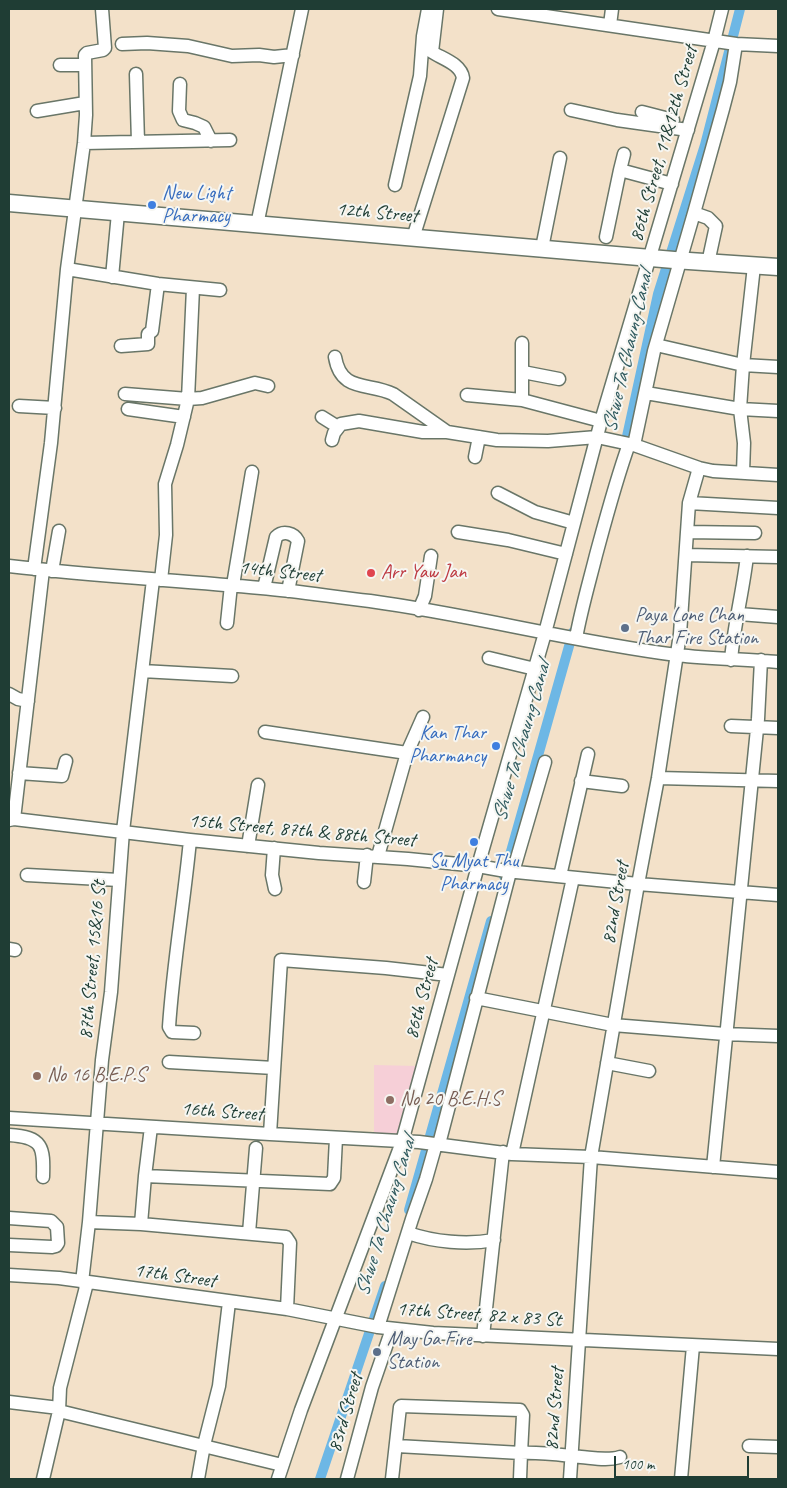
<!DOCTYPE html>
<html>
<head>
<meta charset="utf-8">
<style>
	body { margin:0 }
	#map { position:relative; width:787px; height:1488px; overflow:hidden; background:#f3e1c9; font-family:Caveat,sans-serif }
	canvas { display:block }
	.frame { position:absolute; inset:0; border:10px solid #1f3d34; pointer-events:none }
	.scale { position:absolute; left:614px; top:1456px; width:135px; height:22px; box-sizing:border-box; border:2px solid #1f3d34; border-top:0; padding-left:6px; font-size:15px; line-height:18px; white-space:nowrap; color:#1f3d34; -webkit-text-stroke:4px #f6f6f2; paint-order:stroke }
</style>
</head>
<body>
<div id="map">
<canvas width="787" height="1488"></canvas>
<div class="frame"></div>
<div class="scale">100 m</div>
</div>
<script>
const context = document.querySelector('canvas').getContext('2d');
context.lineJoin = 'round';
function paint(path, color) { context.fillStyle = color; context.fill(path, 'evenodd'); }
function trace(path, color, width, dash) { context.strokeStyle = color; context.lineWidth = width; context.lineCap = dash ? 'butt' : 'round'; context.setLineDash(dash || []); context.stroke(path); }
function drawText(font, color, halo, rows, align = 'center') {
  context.font = font + ' Caveat,sans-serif'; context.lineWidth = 4; context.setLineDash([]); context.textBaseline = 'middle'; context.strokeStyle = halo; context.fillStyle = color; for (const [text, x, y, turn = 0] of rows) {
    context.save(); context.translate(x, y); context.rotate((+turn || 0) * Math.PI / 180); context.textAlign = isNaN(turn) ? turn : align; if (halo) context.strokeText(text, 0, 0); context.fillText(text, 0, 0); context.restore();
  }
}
const built = new Path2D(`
	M374,1065l43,1 -20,68 -23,-1z`);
const canal = new Path2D(`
	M624,450l34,-156 47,-149 35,-136
	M504,876l69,-244
	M409,1210l82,-289
	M320,1479l65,-193`);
const minor = new Path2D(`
	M498,9l238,35 42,2
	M610,25l2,-16
	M122,44l25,-1 41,3 44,10 27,-1 15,2 19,-2
	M60,65h24
	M136,74l2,68
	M180,84l-1,27 4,9 12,3 9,4 7,14
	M571,110l46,10 71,10
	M37,111l48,-8
	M642,112l31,8
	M84,143l146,-3
	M620,170l4,-16
	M395,185l25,-109 3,-40 5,-27
	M694,213l14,5 8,8 -8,37
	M257,225l45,-216
	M606,237l14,-67 52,14
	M413,238l50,-160c-2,-14 -20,-19 -31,-26l5,-43
	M542,248l18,-90
	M67,269l91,15 62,6
	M112,277l6,-64
	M656,345l87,20 35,2
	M121,346l27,-2v-10l4,-3 6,-47
	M335,357c6,36 34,25 58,37l54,38
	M523,372l36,7
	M646,393l94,16 38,2
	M125,394l63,5 14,-1 53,-15 13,3
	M467,395l55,5 79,21
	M522,400v-57
	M19,406l36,2
	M128,409l56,8
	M322,417l16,10
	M332,440l2,-7 7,-9 18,-3 64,11h24l50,8 51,1 49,-4 37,8 65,23 14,3 65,4
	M634,445l20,-94 40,-138 29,-104 7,-27 6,-38
	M475,457l4,-20
	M743,473l1,-30 -4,-34 3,-44 11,-99
	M498,493l37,19 39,11
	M689,503l89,5
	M458,532l50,8 58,14
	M687,532l68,1
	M686,555l92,2
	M9,566c84,10 168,14 252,22 36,3 73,9 109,13 103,14 204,41 307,54 34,4 68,4 101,7
	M34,569l17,-126 16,-174 17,-126 2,-28 -1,-60 2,-2 16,-3 2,-2 -3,-39
	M52,571l7,-40
	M161,580l5,-45 -1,-51 12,-39 11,-46 5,-111
	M233,585l19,-113
	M264,588l12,-51c7,-7 18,-4 22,4l-10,50
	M419,610l6,-14 6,-40
	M739,614l39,3
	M227,623l4,-38
	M576,638c5,-28 13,-55 20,-83 10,-37 20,-75 33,-111
	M489,658l46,11
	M731,660c3,-35 12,-69 16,-104
	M142,671l90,5
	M9,694l9,5 10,2
	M731,726l47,2
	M265,732l142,21
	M19,773l43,3 4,-15
	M658,778l120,3
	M581,781l41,5
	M14,819l29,-249
	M9,820l5,-1 176,21 129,13 89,6 70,7 28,5 132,13 140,11
	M190,840c-6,63 -17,125 -21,187l3,5 22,1
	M248,846l10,-61
	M274,848l-2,27 3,14
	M378,856l29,-103 16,-36
	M513,872l32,-110
	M27,875l92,5
	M560,876l28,-122
	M364,882l3,-27
	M9,949l6,1
	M476,998l137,27 112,9 53,2
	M169,1062l105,6
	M607,1063l42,8
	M9,1118l261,16 149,8 93,12 79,3 187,15
	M270,1134l11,-174 105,8 62,7
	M9,1135c34,2 35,12 34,42
	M439,1144l71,-272
	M512,1154l61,-276
	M713,1167l45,-448 3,-59
	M145,1176l6,-49
	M9,1218l42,3 6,6 1,16 -2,3 -4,1 -43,-2
	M89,1222l52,2 145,13 4,6 -3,66
	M141,1224l4,-48 185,8 4,-6 2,-40
	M249,1233l7,-85
	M408,1233c26,9 59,12 86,7
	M9,1275l50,3 228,31 91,18 55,6 345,16
	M82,1282l7,-60 13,-162 9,-68 12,-161 30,-251
	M378,1327l34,-108 14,-40 10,-35
	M483,1336l20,-184
	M9,1402l50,6
	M59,1411l223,54
	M749,1446l29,1
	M43,1479l16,-68 1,-23 27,-105
	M198,1479l6,-34 15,-59 10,-84
	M278,1479l23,-69 101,-268 76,-276 67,-233 56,-212 113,-380 8,-32
	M347,1479l25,-92 20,-58
	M392,1479l8,-72 1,-1 119,4 3,5 -2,38 -124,-7
	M520,1479l1,-26c20,-1 40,2 60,4 12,1 27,4 39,0
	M570,1479l21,-322 47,-273 20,-106 22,-144 9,-131 10,-35
	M681,1479l12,-133`);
const major = new Path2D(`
	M9,203l665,57 104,7`);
const markers = [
	[152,205,5,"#3f7fe0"],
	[371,573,5,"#e0444e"],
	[625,628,5,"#5c6f8a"],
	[496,746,5,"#3f7fe0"],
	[474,842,5,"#3f7fe0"],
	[37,1076,5,"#8d6e63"],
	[390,1100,5,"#8d6e63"],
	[377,1352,5,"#5c6f8a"]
];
const streetNames = [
	["86th Street, 11&12th Street",664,144,-74],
	["12th Street",377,213,5],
	["14th Street",280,572,6],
	["15th Street, 87th & 88th Street",302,831,5],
	["82nd Street",616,903,-80],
	["87th Street, 15&16 St",93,960,-85],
	["86th Street",422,999,-75],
	["16th Street",222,1112,4],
	["17th Street",175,1276,8],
	["17th Street, 82 x 83 St",479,1315,4],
	["82nd Street",555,1409,-86],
	["83rd Street",346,1413,-74]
];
const shopNames = [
	["New Light",162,194],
	["Pharmacy",162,217],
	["Kan Thar",486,734,"right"],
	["Pharmancy",486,757,"right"],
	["Su Myat Thu",474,862,"center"],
	["Pharmacy",474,885,"center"]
];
const healthNames = [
	["Arr Yaw Jan",381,573]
];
const serviceNames = [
	["Paya Lone Chan",635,616],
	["Thar Fire Station",635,639],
	["May Ga Fire",387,1340],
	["Station",387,1363]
];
const educationNames = [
	["No 16 B.E.P.S",47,1076],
	["No 20 B.E.H.S",400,1100]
];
const waterNames = [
	["Shwe Ta Chaung Canal",628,352,-77],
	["Shwe Ta Chaung Canal",522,742,-74],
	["Shwe Ta Chaung Canal",386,1217,-73]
];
paint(built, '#f6cfd7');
trace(canal, '#6db7e5', 10);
trace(minor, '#697668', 15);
trace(major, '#697668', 19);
trace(minor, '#fff', 12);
trace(major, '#fff', 16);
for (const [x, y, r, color] of markers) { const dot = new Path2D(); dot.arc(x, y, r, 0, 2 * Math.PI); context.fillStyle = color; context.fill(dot); trace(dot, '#f6f6f2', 2); }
drawText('20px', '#1f3d34', '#f6f6f2', streetNames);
drawText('20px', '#366cbe', '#f6f6f2', shopNames, 'left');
drawText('20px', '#be3a42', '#f6f6f2', healthNames, 'left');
drawText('20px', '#4e5e75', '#f6f6f2', serviceNames, 'left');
drawText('20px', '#785e54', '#f6f6f2', educationNames, 'left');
drawText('italic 21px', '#325c60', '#f6f6f2', waterNames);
</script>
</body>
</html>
